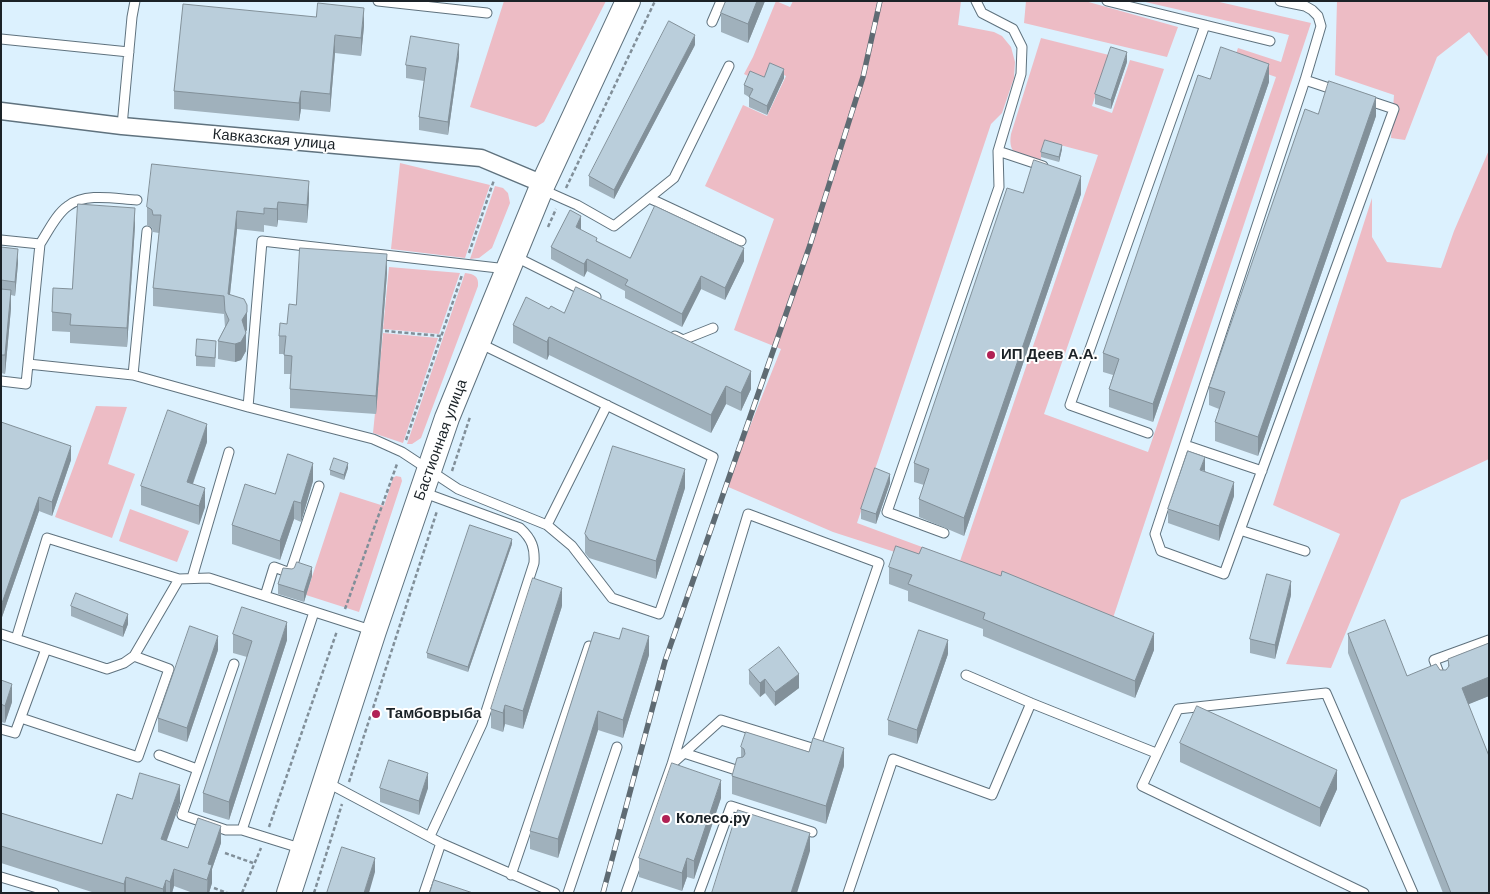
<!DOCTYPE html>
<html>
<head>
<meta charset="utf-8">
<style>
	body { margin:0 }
	#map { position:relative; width:1490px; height:894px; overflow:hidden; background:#dcf1fe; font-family:Helvetica,sans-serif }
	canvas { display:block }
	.frame { position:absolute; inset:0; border:2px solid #1b2227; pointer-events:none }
</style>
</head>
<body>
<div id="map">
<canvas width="1490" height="894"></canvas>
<div class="frame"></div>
</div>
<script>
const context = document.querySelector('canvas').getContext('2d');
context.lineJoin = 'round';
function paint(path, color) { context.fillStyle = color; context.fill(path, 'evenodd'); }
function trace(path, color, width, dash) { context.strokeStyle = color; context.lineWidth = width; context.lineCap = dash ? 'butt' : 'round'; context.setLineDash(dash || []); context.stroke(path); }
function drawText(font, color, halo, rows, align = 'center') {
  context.font = font + ' Helvetica,sans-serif'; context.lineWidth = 4; context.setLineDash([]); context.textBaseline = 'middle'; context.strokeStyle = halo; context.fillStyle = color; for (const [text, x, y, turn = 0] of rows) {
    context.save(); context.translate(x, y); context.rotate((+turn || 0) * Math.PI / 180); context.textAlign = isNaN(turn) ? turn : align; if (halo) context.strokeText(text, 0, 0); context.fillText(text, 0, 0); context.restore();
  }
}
const green = new Path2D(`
	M504,1h102l-62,121 -8,5 -66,-20z
	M776,1l14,6 3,-6h168l-3,24 36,7 8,4 9,11 4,15 -1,16 -12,35 -11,11 -134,399 103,38 138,-406 -53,-14 -5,21c-18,-6 -33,-5 -29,-28l30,-96 68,17 -17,51 20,7 18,-53 34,9 -120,345 104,38 128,-375 -43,-15 5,-14 43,14 8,-27 -148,-34h74l96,22 -202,607 -106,-43 -170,-55 -107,-46 55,-137 -47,-19 40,-111 -69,-33 38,-81 24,11 19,-40 -15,-7 -7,15 -20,-10 9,-17z
	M1026,1h59l93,26 -11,30 -143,-34z
	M1337,1h152v57l-20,-26 -32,25 -32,83 -14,-2 3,-43 -59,-20z
	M1489,150v309l-88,41 -70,168 -45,-4 54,-130 -67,-29 99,-307v39l15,25 54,6 13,-37z
	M400,163l90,22 -25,73 -74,-9z
	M495,186l8,2 5,5 2,10 -18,45 -13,10 -9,1z
	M389,267l71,6 -21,61 -56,-5z
	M465,273c9,1 14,3 13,13l-57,152 -9,6h-5z
	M383,333l55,5 -35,105 -30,-10z
	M96,406l31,1 -19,57 27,10 -23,64 -57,-21z
	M396,476l5,1 1,4 -43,131 -53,-17 34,-103 44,14 9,-28z
	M130,509l59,22 -12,31 -58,-21z`);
const path = new Path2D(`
	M566,188l89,-187
	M548,227l8,-18
	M469,253l25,-73
	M385,331l56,5
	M406,440l56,-165
	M452,471l18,-54
	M345,609l52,-145
	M349,782l88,-271
	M269,827l68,-196
	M225,853l28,10
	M214,888l13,5
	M242,893l19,-45
	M314,893l28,-89`);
const lane = new Path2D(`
	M378,1l109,12
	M1107,1l163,40
	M1280,1l25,5 7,4 6,6 3,10 -16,54 -150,454 6,17 63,23 170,-465 -27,-9
	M712,22l9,-21
	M1,39l128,13
	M1305,80l33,11
	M122,126l10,-109 3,-16
	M998,151l45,15
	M541,189l36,16 37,21 60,-48 55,-112
	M649,198l92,43
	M1,240l39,4 -14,140 -25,-3
	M40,244c8,-12 16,-30 28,-38 18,-14 48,-7 69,-6
	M514,256l82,41
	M675,336l8,4 30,-12
	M479,343l234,114 -54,157 -47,-16 -40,-52 -25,-21 -89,-36 -56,-37 -29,-13 -125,-32 14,-166 245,28
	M28,364l105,11 115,32
	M133,375l14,-144
	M1148,433l-78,-28 135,-380
	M1185,445l77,26
	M422,492l98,36c12,11 15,20 14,35l-52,161 -52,112
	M547,525l60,-120
	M1240,530l65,21
	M944,533l-57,-21 112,-325 -1,-36 23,-77 1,-27 -9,-18 -31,-16 -6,-12
	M192,578l37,-126
	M179,579l-45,77 -10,7 -17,6 -91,-30 31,-101 132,41 30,-1 165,53
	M265,596l9,-29 16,6 29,-87
	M1,634l15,5
	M234,664l-52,151 44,15h16l61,19
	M966,675l65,28 125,50
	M1440,676l-6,-16 55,-20
	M21,718l117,39 31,-88 -35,-13
	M1,729l14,4 31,-84
	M684,753l55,18
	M159,755l38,14
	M326,782l115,61 114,50
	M242,830l72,-218
	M511,875l78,-229
	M1,877l53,16
	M424,893l17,-50
	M568,893l49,-146
	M626,893l46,-129 76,-250 131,49 -64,186 -94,-29 -49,44
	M699,893l32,-87 81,26
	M848,893l45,-134 99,36 39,-92
	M1364,893l-222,-107 36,-77 148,-16 87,200`);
const street = new Path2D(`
	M1,111l121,15 359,32 62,26`);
const secondary = new Path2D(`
	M289,893l85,-262 73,-213 96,-234 85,-183`);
const rail = new Path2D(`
	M603,893l62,-232 145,-416 53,-168 17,-76`);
const wall = new Path2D(`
	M726,1h39l-17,42 -27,-11v-19z
	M364,26l-3,30 -26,-3 -5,59 -29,-3 -2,12 -125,-12v-18z
	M695,45l-81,154 -25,-13v-10z
	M459,57l-11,78 -29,-5v-13l5,-36 -18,-3v-13z
	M1127,62l-16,47 -16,-5v-10z
	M764,77l20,1 -17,37 -18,-8v-10l-5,-3v-9z
	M1210,79l59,3 -116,340 -44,-15v-18l4,-14 -10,-3v-19z
	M1318,114l58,2 -118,340 -43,-15v-19l4,-13 -10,-4v-18z
	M1062,149l-3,13 -18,-5v-5z
	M1023,193l58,1 -117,342 -45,-19v-18l5,-14 -10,-3v-19z
	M309,199l-2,24 -29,-3 -1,7 -13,-2v7l-27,-3 -7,65 17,29 -1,9v19l-5,9 -6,2 -17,-3v-18l7,-14 -1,-13 -71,-8v-18l6,-55 -6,-1 -1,-4 -5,-3v-18z
	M135,226l-8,121 -57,-4v-11l-18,-1v-19l20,-23z
	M581,229v1l16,11 33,17 114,3 -19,39 -24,-11 -19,38 -57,-29v-7l-38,-20 -3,6 -33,-18v-12z
	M1,247l17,16 -3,33 -4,-1v13l-6,66 -4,-1z
	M387,273l-11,141 -86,-6v-19l1,-15h-7v-20h-5v-18l8,-12 9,-19z
	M549,309l15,4 187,76 -10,22 -15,-7 -15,29 -162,-78 -2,5 -34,-17v-18z
	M216,350l-1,17 -19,-1v-10z
	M1,422l70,38 -19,56 -13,-5 -38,109z
	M207,442l-14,42 12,23 -6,18 -58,-20v-19z
	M348,468l-4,12 -14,-5v-5z
	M1205,471l29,25 -15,45 -51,-18v-14z
	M313,481l-12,41 -7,-3 -14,41 -48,-16v-19l43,-31z
	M890,483l-14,41 -15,-5v-10z
	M685,488l-29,91 -67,-21 -4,-5v-19z
	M512,544l-44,128 -41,-14v-5z
	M889,567l265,83 -19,48 -152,-62v-7l-75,-28v-10l-19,-7z
	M312,576l-8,26 -26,-8v-10z
	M1291,595l-16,64 -25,-6v-14z
	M71,606l57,18 -5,13 -52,-21z
	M562,606l-39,123 -18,-5 -2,8 -12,-4v-19z
	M594,632l55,23 -26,83 -25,-8 -40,128 -28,-9v-18z
	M233,634l54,6 -58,180 -26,-8v-19l44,-136 -14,-4z
	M1348,634l59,42 33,-6h6l2,-2v-9l41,-16v53l-21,8 21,189h-46l-95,-240z
	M218,650l-31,92 -29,-10v-14z
	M948,654l-31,90 -29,-9v-15z
	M749,670l50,18 -24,18 -10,-13 -5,4 -11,-13z
	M1,680l11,22 -7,21 -4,-1z
	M1180,743l157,46 -17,38 -140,-65z
	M741,747l103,19 -18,58 -94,-30v-18l9,-18z
	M380,788h48l-9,27 -39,-13z
	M721,798l-27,81 -7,-2 -5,14 -43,-14v-19z
	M132,799l48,4 -14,38 22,7 33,-5 -9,26v14l-3,10h-16l-19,-7 -2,7h-77l-94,-30v-50l101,31z`);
const shadedWall = new Path2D(`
	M757,1h8l-17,42v-19z
	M364,8v18l-3,30v-18z
	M335,35v18l-5,59v-18z
	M695,35v10l-81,154v-9z
	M459,44v13l-11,78v-13z
	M1127,52v10l-16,47v-9z
	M1269,64v18l-116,340v-18z
	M784,69v9l-17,37v-9z
	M301,91v18l-2,12v-18z
	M1376,97v19l-118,340v-19z
	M1062,145v4l-3,13v-5z
	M1081,176v18l-117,342v-18z
	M309,181v18l-2,24v-18z
	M278,202v18l-1,7v-18z
	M135,208v18l-8,121v-19z
	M237,211v18l-9,83v-18z
	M581,216v13l-5,11v-13z
	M744,248v13l-19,39v-12z
	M18,249v14l-3,33v-14z
	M387,254v19l-11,141v-18z
	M587,259v12l-3,6v-13z
	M701,276v13l-19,38v-13z
	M11,290v18l-6,66v-19z
	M247,305v25l-5,8v-18z
	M246,333v18l-5,9 -6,2v-18z
	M549,337v18l-2,5v-18z
	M751,371v18l-10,22v-18z
	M726,386v18l-15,29v-18z
	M207,424v18l-20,58v-18z
	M71,446v14l-19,56v-14z
	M1205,457v14l-5,-1z
	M313,463v18l-12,41v-19z
	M348,463v5l-4,12v-5z
	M685,469v19l-29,91v-18z
	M890,474v9l-14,41v-10z
	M1234,482v14l-15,45v-15z
	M205,488v19l-6,18v-19z
	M39,497v14l-38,109v-14z
	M294,501v18l-14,41v-19z
	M512,539v5l-44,128v-5z
	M312,567v9l-8,26v-10z
	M1291,581v14l-16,64v-14z
	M562,588v18l-39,123v-18z
	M128,614v10l-5,13v-10z
	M287,622v18l-58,180v-18z
	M1154,633v17l-19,48v-17z
	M218,636v14l-31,92v-14z
	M649,636v19l-26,83v-18z
	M948,640v14l-31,90v-14z
	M799,674v14l-24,18v-14z
	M1489,677v19l-27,11v-19z
	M765,679v14l-5,4v-14z
	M12,684v18l-7,21v-17z
	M505,705v19l-2,8v-19z
	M598,711v19l-40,128v-19z
	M844,748v18l-18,58v-18z
	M1337,770v19l-17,38v-19z
	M428,773v15l-9,27v-14z
	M721,780v18l-27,81v-18z
	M180,785v18l-19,54v-18z
	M221,826v17l-9,26v14l-3,10h-2l1,-29z
	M810,833v18l-13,42h-6z
	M375,858v14l-6,21h-5z
	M687,858v19l-5,14v-18z
	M174,869v17l-2,7h-2v-11z
	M126,877v16h-2v-9z
	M166,880v13h-3v-4z`);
const building = new Path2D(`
	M726,1h31l-9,23 -27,-11z
	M318,3l46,5 -3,30 -26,-3 -5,59 -29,-3 -2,12 -125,-12 9,-87 133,13z
	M669,21l26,14 -81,155 -25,-14z
	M411,36l48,8 -11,78 -29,-5 7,-49 -20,-3z
	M1111,47l16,5 -16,48 -16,-6z
	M1221,47l48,17 -116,340 -44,-15 10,-30 -16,-6 95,-278 12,4z
	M770,63l14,6 -17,37 -18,-9 4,-8 -9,-4 6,-14 14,6z
	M1329,81l47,16 -118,340 -43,-15 10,-30 -16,-5 96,-278 13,5z
	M1045,140l17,5 -3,12 -18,-5z
	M1034,160l47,16 -117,342 -45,-19 10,-30 -15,-6 93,-275 16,5z
	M152,164l157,17 -2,24 -29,-3 -1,7 -13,-1v6l-27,-3 -9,83 16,5 3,6v7l-5,8 4,13 -5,9 -6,2 -17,-3 11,-21 -4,-9 -1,-15 -71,-8 8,-73h-8l-1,-5 -5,-3z
	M78,204l57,4 -8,120 -57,-3 1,-11 -19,-2 1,-24 19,1z
	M655,206l89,42 -19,40 -24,-12 -19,38 -57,-29 3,-5 -41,-21 -3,5 -33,-17 19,-37 11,6 -5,11 21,11 -1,3 34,17z
	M1,247l17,2 -3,33 -14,-2z
	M300,248l87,6 -11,142 -86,-7 2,-33 -8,-1 2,-19h-7l1,-13 7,1 2,-20 7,1z
	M576,287l175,84 -10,22 -15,-7 -15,29 -162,-78 -2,5 -34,-17 13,-28 23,12 2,-3 13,7z
	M1,289l10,1 -6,65h-4z
	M197,339l19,2 -1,17 -19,-2z
	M168,410l39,14 -20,58 18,6 -6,18 -58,-20z
	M1,422l70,24 -19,56 -13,-5 -38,109z
	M613,446l72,23 -29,92 -67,-21 -4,-6z
	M1188,451l17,6 -5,13 34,12 -15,44 -51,-17z
	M288,454l25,9 -12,40 -7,-2 -14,40 -48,-16 13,-41 30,10z
	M334,458l14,5 -4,12 -14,-5z
	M875,468l15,6 -14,40 -15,-5z
	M470,525l42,14 -44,128 -41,-14z
	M896,546l23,8 3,-7 79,29 1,-5 152,62 -19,48 -152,-62 2,-6 -77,-29 4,-9 -23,-8z
	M297,562l15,5 -8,25 -26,-8 5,-16 9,1 2,-1z
	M1267,574l24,7 -16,64 -25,-6z
	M533,578l29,10 -39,123 -18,-6 -2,8 -12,-4z
	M76,593l52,21 -5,13 -52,-21z
	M242,607l45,15 -58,180 -26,-9 49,-152 -19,-7z
	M1385,620l22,56 29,-12 4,6h6l3,-4 -1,-7 41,-16v34l-27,11 27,68v136l-2,1h-36l-103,-259z
	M190,626l28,10 -31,92 -29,-10z
	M623,628l26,8 -26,84 -25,-9 -40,128 -28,-8 64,-199 25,7z
	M919,630l29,10 -31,90 -29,-10z
	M779,647l20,27 -24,18 -10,-13 -5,4 -11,-13z
	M1,680l11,4 -7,22 -4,-2z
	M1197,706l140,64 -17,38 -140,-65z
	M746,732l63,20 4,-14 31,10 -18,58 -94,-30 5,-18 6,-1 2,-3 -1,-5 -3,-2z
	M389,760l39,13 -9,28 -39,-13z
	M672,763l49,17 -27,81 -7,-3 -5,15 -43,-15z
	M140,773l40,12 -19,54 27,9 10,-30 23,8 -13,38 4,1 -5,15 -33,-11 -4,13 -4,-2 -3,9 -37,-12 -2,7 -123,-38v-33l101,31 15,-50 15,5z
	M738,810l72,23 -19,60h-79z
	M342,847l33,11 -11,35h-37z
	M434,880l39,13h-43z`);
const markers = [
	[991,355,5,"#b12154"],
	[376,714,5,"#b12154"],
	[666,819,5,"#b12154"]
];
const streetNames = [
	["Кавказская улица",274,140,5],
	["Бастионная улица",441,440,-70]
];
const poiNames = [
	["ИП Деев А.А.",1001,355],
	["Тамбоврыба",386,714],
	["Колесо.ру",676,819]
];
paint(green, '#edbcc5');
trace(lane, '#5f727e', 11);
trace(street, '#5f727e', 19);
trace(secondary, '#5f727e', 26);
trace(path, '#818f99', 2.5, [4, 2.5]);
trace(lane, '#fff', 9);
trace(street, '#fff', 16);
trace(secondary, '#fff', 24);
trace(rail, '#5f6b73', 5.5);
trace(rail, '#fff', 4, [11]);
paint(wall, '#a0b1bc');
paint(shadedWall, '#829099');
paint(building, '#bacedb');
trace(building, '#829099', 1);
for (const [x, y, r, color] of markers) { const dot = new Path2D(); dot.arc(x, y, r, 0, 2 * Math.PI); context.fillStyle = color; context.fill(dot); trace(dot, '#fff', 2); }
drawText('15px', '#1b2227', '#fff', streetNames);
drawText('bold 15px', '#1b2227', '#fff', poiNames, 'left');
</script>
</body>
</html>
